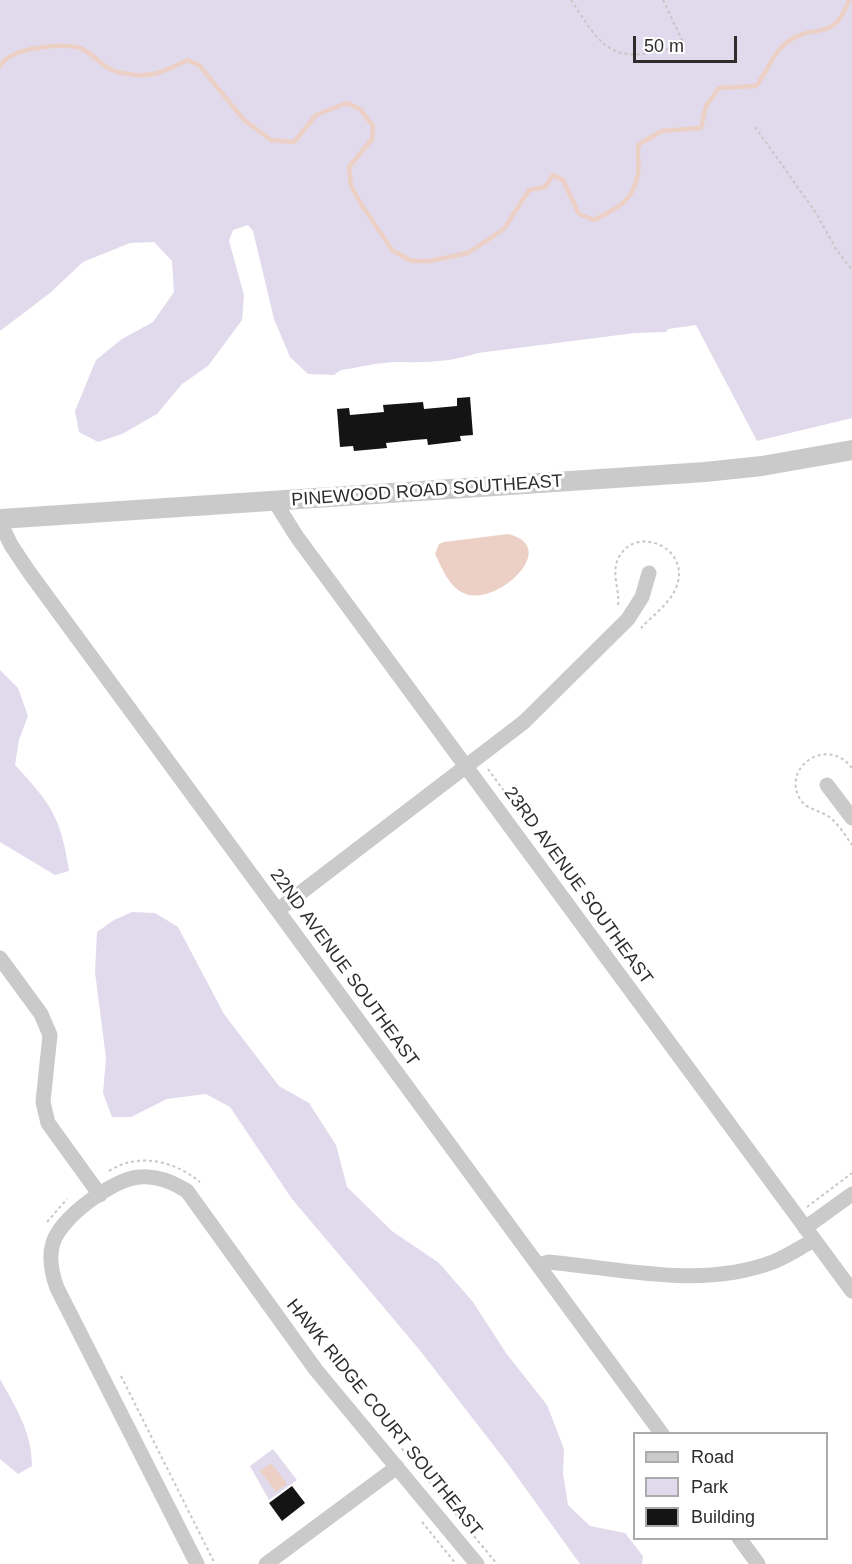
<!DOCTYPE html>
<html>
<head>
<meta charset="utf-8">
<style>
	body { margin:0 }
	#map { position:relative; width:852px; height:1564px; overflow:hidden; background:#fff; font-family:Helvetica,sans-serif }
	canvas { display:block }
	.legend { position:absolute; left:633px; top:1432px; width:195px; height:108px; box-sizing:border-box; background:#fff; border:2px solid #ababab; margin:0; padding:8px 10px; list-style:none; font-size:18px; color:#2d2d2d }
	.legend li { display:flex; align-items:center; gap:12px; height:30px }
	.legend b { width:30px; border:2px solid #ababab }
	.scale { position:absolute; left:633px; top:36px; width:104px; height:27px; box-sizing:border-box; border:3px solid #2d2d2d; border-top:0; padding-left:8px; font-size:18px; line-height:21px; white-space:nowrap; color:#2d2d2d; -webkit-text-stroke:4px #fff; paint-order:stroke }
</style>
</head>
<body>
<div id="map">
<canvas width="852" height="1564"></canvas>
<ul class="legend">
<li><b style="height:8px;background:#cacaca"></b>Road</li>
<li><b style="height:16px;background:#e0daec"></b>Park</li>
<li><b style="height:16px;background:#141414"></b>Building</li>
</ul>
<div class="scale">50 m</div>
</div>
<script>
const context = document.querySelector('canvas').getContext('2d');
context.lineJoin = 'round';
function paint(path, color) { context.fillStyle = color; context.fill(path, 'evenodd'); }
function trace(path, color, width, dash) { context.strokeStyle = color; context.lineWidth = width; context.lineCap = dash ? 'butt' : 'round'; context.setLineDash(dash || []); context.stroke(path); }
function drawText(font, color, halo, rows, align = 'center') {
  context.font = font + ' Helvetica,sans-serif'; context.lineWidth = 6; context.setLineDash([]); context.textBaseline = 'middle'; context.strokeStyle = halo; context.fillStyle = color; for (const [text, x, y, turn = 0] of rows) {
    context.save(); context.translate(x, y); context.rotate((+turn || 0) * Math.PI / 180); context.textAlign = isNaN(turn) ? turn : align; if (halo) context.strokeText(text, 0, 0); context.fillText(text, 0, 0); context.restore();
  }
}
const green = new Path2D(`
	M0,0h852v418l-95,23 -61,-116 -28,4 -2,3 -31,1 -157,20c-25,8 -50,10 -75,9 -20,-1 -42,5 -62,8l-7,5 -26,-1 -18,-17 -16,-38 -21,-88 -5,-6 -15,5 -4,11 15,54 -2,25 -34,46 -26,18 -25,30 -35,20 -24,8 -19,-10 -4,-21 21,-51 26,-21 31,-17 21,-30 -2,-31 -18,-19 -24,1 -47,19 -33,31 -50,38z
	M0,670l18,18 10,28 -9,24 -4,25c36,39 46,52 54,106l-14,4 -55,-33z
	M132,912l23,1 23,14 46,87 55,72 30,17 27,42 11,42 45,44 47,32 34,39 33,51 41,52 17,44 -1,24 5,32 22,21 35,7 18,23 -1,8h-62l-75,-104 -87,-112 -126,-149 -62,-92 -24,-13 -39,5 -36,18h-19l-9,-24 3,-35 -11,-86 2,-40 17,-12z
	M0,1379c16,29 32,53 32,87l-14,8 -18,-15z
	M273,1449l24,31 -28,20 -19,-34z`);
const water = new Path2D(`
	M508,534c54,13 -11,72 -42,60 -17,-6 -24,-26 -31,-40l4,-10 5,-2z
	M271,1463l16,21 -11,8 -16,-21z`);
const stream = new Path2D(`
	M0,66c11,-19 58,-22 77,-19 13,3 23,18 35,23 6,3 16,4 23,5 20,2 35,-6 52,-15l12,5 45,55 27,20 23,2 22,-27 31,-12 13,6 13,17 -1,13 -23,28 2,19 12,21 30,44 19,10h18l38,-8 36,-24 25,-39 16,-3 8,-12 10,5 16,34 15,6c22,-11 41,-20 44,-47 2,-11 -2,-20 1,-29l23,-13 39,-3 5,-22 13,-18 37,-2c10,-12 17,-33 29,-42 29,-24 47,2 64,-44`);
const building = new Path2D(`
	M470,397l3,38 -13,1 1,5 -33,4 -1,-6 -13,1 -28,3 1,5 -33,3 -1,-5 -13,1 -3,-38 12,-1 1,7 34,-3 -1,-7 40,-3 1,7 33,-3v-8z
	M292,1486l13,17 -23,18 -13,-18z`);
const path = new Path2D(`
	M571,0c24,35 35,63 82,52 11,-2 22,-3 29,-12l-19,-40
	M755,127l61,86 20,36 16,21
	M618,605c2,-15 -7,-31 0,-46 17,-37 77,-10 57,31 -7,15 -23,26 -34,38
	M852,768c-25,-33 -71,0 -52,31 7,11 19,11 28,17 10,7 17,19 24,29
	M488,769l113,155
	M109,1171c29,-19 66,-10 91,11
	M807,1207l45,-34
	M47,1222l20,-23
	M121,1376l94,188
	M394,1439l103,125
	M422,1522l34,42`);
const minor = new Path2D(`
	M275,502l22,35 555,754
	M0,522l11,23 18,27 633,862
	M827,785l25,33
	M278,910l246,-188 104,-103 14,-22 7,-24
	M0,958l41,56 9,21 -7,67 5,21 52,72
	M805,1228l47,-34
	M539,1265l10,-3c74,7 152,27 224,0 15,-6 28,-15 41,-22
	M739,1538l19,26
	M197,1564l-140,-276c-5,-14 -9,-30 -4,-45 7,-25 60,-64 86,-66 18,-2 33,5 48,14l129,179 161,194
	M266,1564l131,-97`);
const tertiary = new Path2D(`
	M0,519l705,-47 57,-6 90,-16`);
const streetNames = [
	["PINEWOOD ROAD SOUTHEAST",427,491,-4],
	["23RD AVENUE SOUTHEAST",578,886,54],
	["22ND AVENUE SOUTHEAST",344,968,54],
	["HAWK RIDGE COURT SOUTHEAST",384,1418,51]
];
paint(green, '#e0daec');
paint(water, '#edd0c5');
trace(stream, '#edd0c5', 4.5);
paint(building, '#141414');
trace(path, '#c7c7c7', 2, [3, 3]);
trace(minor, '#cacaca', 15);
trace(tertiary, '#cacaca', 20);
drawText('18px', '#2d2d2d', '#fff', streetNames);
</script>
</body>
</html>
